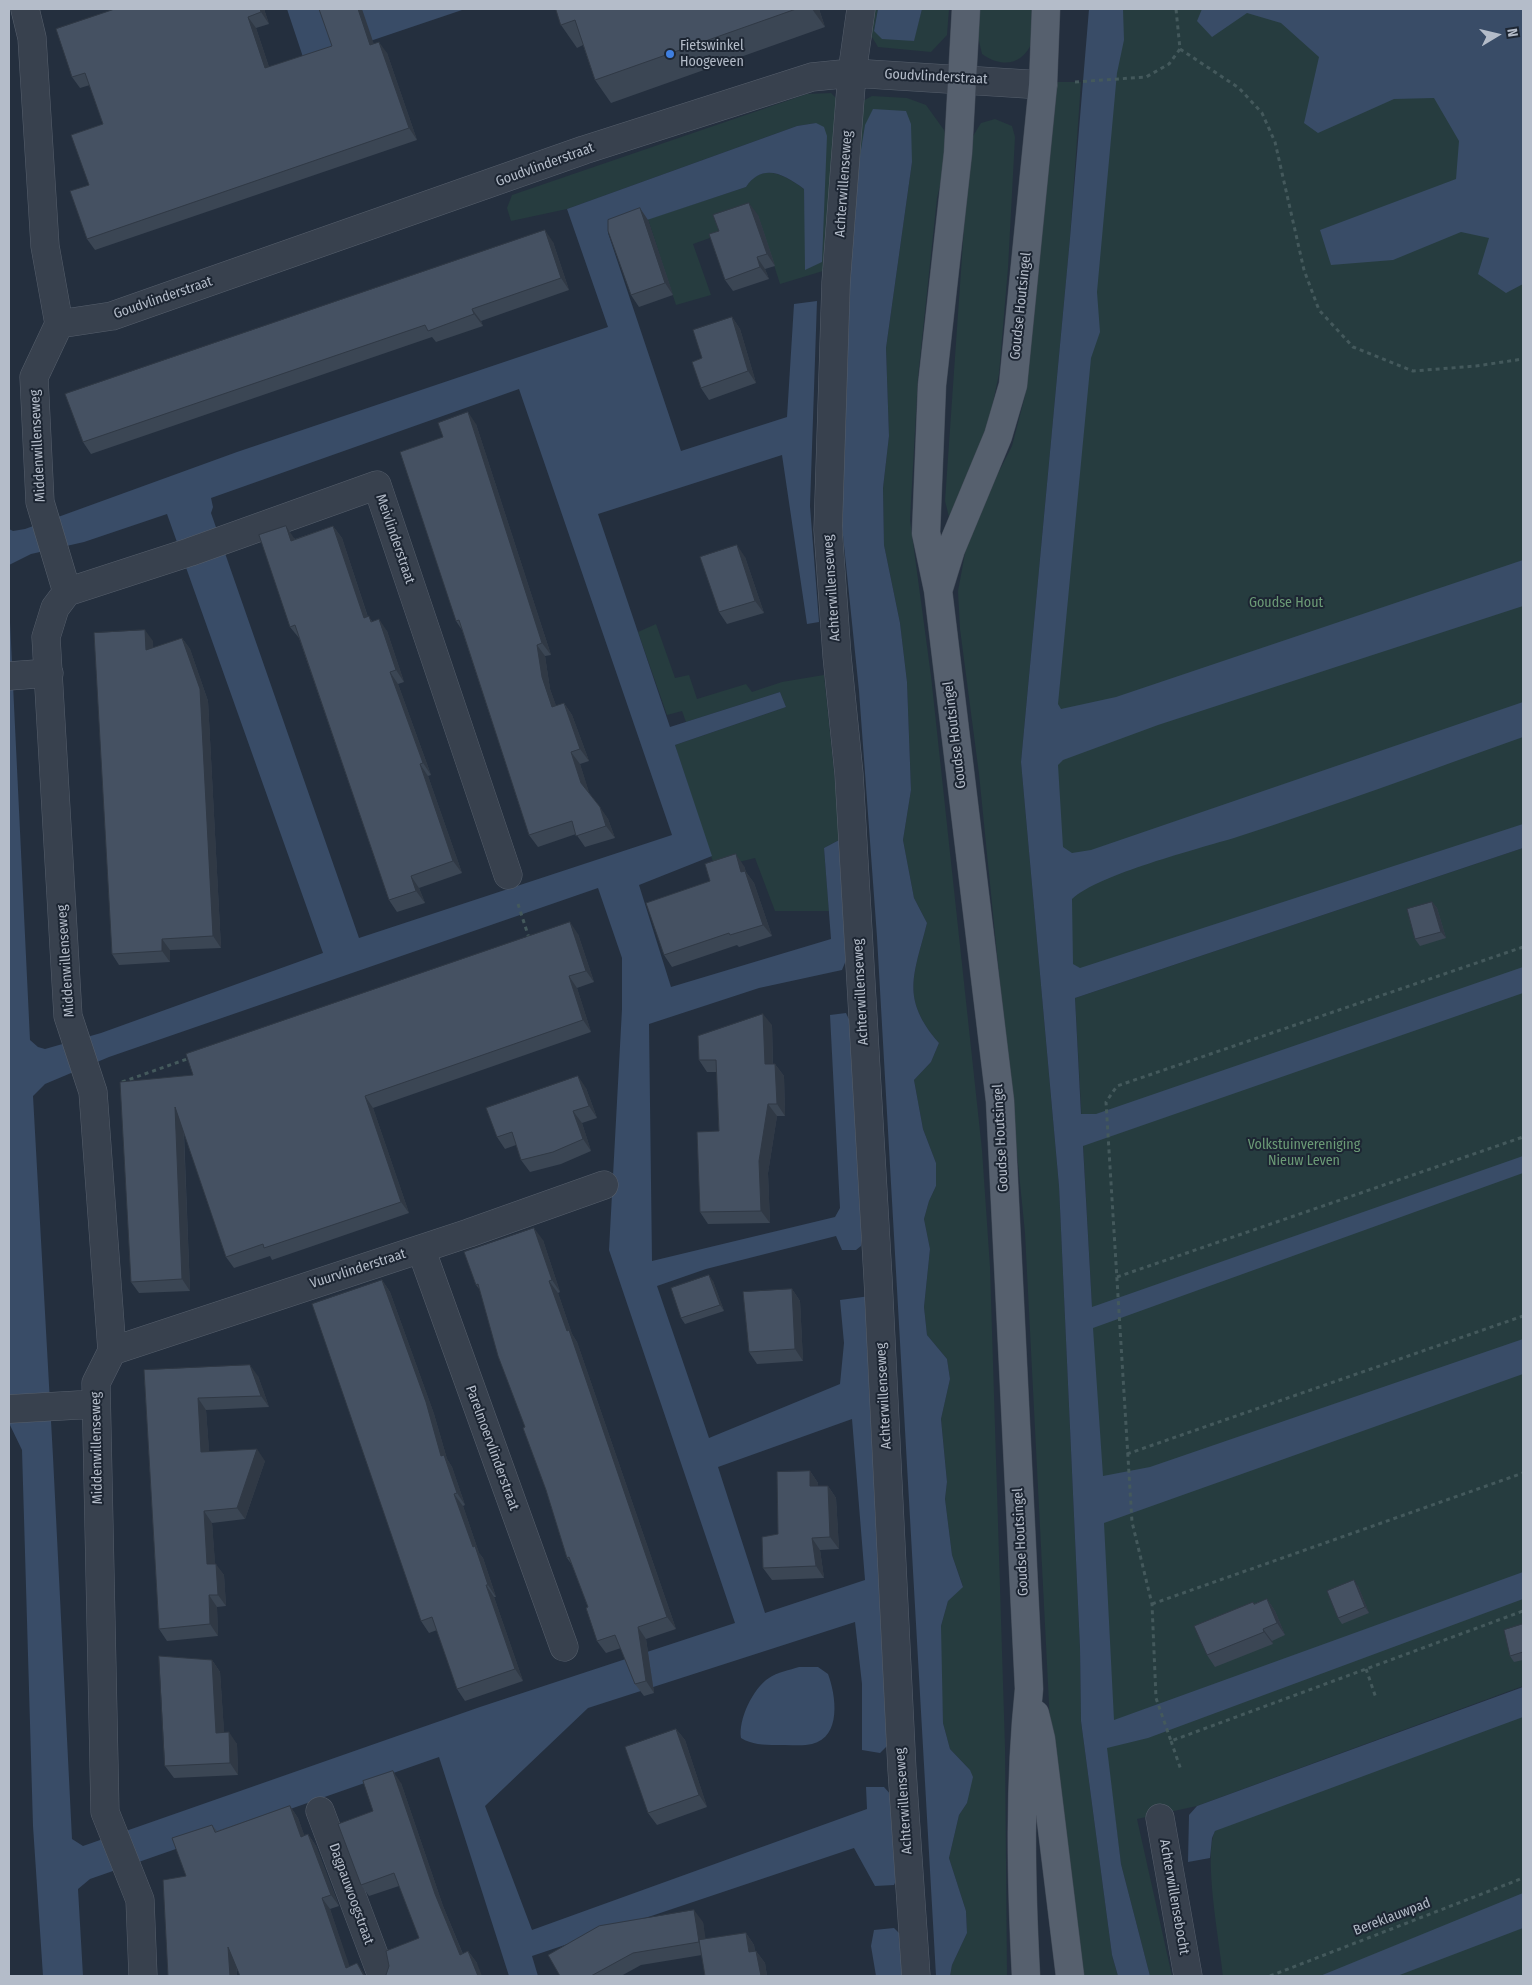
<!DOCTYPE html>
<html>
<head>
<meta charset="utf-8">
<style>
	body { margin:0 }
	#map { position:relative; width:1532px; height:1985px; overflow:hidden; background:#242f3e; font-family:"Fira Sans Condensed",sans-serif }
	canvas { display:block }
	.frame { position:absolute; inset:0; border:10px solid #b4bcc9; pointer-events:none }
	.north { position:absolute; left:1472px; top:10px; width:50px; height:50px; -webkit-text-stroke:4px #1d2633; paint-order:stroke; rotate:81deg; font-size:14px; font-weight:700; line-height:20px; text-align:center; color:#b4bcc9 }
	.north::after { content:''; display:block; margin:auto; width:18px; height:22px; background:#b4bcc9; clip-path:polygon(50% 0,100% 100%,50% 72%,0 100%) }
</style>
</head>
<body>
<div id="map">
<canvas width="1532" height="1985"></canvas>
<div class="frame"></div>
<div class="north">N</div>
</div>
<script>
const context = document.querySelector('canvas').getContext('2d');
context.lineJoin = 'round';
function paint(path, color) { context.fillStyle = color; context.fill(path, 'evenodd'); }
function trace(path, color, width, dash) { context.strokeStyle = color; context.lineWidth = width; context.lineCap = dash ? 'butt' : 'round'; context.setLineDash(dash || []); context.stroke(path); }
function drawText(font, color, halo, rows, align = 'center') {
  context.font = font + ' "Fira Sans Condensed",sans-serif'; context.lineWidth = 4; context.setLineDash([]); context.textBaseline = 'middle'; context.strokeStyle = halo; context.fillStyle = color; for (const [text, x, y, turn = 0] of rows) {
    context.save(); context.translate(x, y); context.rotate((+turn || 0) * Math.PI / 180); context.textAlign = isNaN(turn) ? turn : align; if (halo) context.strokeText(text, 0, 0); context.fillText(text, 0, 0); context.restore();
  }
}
const green = new Path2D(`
	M867,9h11l-4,22 39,10 9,-32h27l-2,26 -16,17 -53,-5 -6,-10 -10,-2z
	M979,9h60c-2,10 -2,22 -6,31 -10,26 -31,28 -51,14l-3,-13z
	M1098,9h425v828l-465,154 -10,-416z
	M1052,82h29l-11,156 -49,524 38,424 21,462 1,73 31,234 6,21h-45l-20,-194 -28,-549 -46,-459 -19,-145 -2,-38 8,-43 23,-57 23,-45 13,-50z
	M831,93l7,7 -9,161 -6,10 -43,13 -22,-69 -37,19 -28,10 18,51 -35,10 -28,-86 98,-32c16,-25 39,-12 58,2l1,20 11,-86 -19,3 -230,83 -56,12 -4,-13 5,-13 295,-101z
	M872,96l35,2 19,7 18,25 5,18 -12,50 -19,179 -8,143 21,156 51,474 8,117 15,480 2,229h-57l2,-11 15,-32 -1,-22 -17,-53 10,-43 8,-12 3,-33 -20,-21 -7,-26 -3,-62 1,-35 7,-25 15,-15 -11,-31 -7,-56 2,-17 -6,-63 9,-40 -3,-20 -20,-24 -3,-28 6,-58 -6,-30 5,-18 7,-15v-23l-13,-34 -9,-49 17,-18 8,-19c-39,-45 -25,-68 -12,-120l-13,-25 -11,-58 8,-50 -4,-108 -7,-59 -16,-78 -1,-57 6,-52 -3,-88 26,-186 -56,19 5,-79z
	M995,119l17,7 3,11 -7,131 -9,106 -12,57 -38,86 -4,-16 25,-360 11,-18z
	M656,624l19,54 14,-3 8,24 49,-15 6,8 30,-10 42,-7 17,164 -17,9 5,63h-54l-20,-53 -40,10 -40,-123 111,-38 -6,-15 -94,30 -4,-11 -15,4 -29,-83z
	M1523,848v838l-326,120 -60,13 35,157h-22l-29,-112 -15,-116 -14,-441 -17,-309z
	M1523,1700v276h-300c-3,-31 -20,-121 -8,-145z`);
const water = new Path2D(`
	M287,9h36l5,11 34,-11h103l-160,54z
	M878,9h44l-8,32 -32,-2 -8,-8z
	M1089,9h34l1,31 -7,33 -20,219 3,40 -9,26 -33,346 3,5 55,-12 407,-137v46l-365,119 -95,35 -5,5 5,82 9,6 19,-3 432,-148v35c-95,34 -190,69 -286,100 -39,12 -138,37 -165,62l1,65 7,4 443,-144v24l-448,150 6,116h15l427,-147v26l-440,153 9,161 431,-151v17l-430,155 10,148 47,-9 373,-128v35l-419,149 10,197 409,-148v27l-375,139 -41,10 14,116 29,112h-32l-6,-21 -31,-234 -1,-73 -21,-462 -38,-424 49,-524z
	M1202,9h321v275l-17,9 -28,-19 11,-36 -28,-6 -68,28 -62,5 -11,-35 136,-51 3,-38 -25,-43 -40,1 -76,34 -14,-10 15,-66 -38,-34 -34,-10 -35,24 -15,-16z
	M873,109l33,2 5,13 1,38 -26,186 3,88 -6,52 1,57 16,78 7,59 4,108 -8,50 11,58 13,25c-13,52 -27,75 12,120l-8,19 -17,18 9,49 13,34v23l-7,15 -5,18 6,30 -6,58 3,28 20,24 3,20 -9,40 6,63 -2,17 7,56 11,32 -15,14 -7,25 2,97 7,26 20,21 3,7 -6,26 -8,12 -10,43 17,53 1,22 -15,32 -2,11h-14l-59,-1039 -18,-246 -17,-165 3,-178 11,-167 9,-56z
	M816,123l8,4 3,9 -5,126 -17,8 -1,-81c-19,-14 -41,-27 -58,-2l-138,46 73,218 106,-34 7,-113 23,-3 -7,205 9,116 -12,2 -25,-169 -184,59 72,213 110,-35 6,15 -111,38 37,111 -73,29 32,102 160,-48 -7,-91 17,-9 8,114 -7,17 -83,18 -110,36 3,237 183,-44 5,-9 -10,-193 16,-2 7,15 10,202 -2,16 -5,4h-14l-6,-14 -130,33 -49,17 52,152 131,-54 4,-41 -4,-43 30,-4 21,446 -11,11 -18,-3v-66l-7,-62 -267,86 -103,98 47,124 335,-121 -1,-22h18l9,10 8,73 -7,15 -19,1 -21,-38 -322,108 6,20h-29l-70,-219 -349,122 -12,10 5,87h-40l-10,-150 -11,-376 -13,-27v-822l21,439 8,7 7,2 56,-16 222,-80 -156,-439 -83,28 -53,12 -22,11v-36l4,2 12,-2 212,-77 371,-125 -41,-118 230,-83zM519,389l153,446 -313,103 -148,-425 2,-6 -2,-9zM598,888l24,70v51l-13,241 126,373 -255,84 -397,139 -11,-7 -19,-382 -20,-361 12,-12 64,-27zM852,1419l13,161 -100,33 -47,-146z
	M799,1667h19l10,7c8,21 14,63 -16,70 -8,2 -18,1 -27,1 -15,0 -31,1 -44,-7 -3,-18 12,-50 28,-60 8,-6 21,-8 30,-11z
	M1523,1687v30l-308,114 -3,7 -2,20 -22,4 1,-47 8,-9z
	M1523,1893v35l-126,48h-77z
	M894,1928l8,8 2,40h-28l-5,-30 3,-16z`);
const path = new Path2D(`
	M1180,49l59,39 23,25 13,29 29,128 15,40 34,37 60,24 63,-5 47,-7
	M1075,82l71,-5 23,-13 11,-15 -4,-40
	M518,904l11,34
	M1523,947l-406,139 -11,16 26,420 20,82 4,94 15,43 352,-130
	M122,1082l68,-24
	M1117,1277l406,-140
	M1127,1454l396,-138
	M1152,1604l371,-131
	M1366,1669l10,29
	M1171,1741l10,29
	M1270,1976l253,-98`);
const minor = new Path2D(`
	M25,9l7,29 13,208 14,78 -25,53 6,125 27,90 -12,16 -9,29 22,379 25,76 19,259 -16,32 9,429 35,88 3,76
	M861,9l-9,64 -16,209 -8,248 9,126 12,118 29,504 24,492 14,206
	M59,324l53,-8 472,-166 228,-73 40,-4 191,12
	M67,592l123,-40 187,-67 131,390
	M9,676l40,-3
	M421,1249l143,398
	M112,1351l357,-118 135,-48
	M9,1409l87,-5
	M320,1811l62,165
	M1160,1818l28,158`);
const major = new Path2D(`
	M966,9l-8,144 -26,232 -6,148 12,57 62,511 29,588c-10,95 -8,192 -3,287
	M939,588l12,-39 47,-113 15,-51 30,-300 3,-76
	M1035,1714l6,25 29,237`);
const wall = new Path2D(`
	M115,9h149l5,15 -13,4 13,39 105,-23 13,9 30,87 -322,110 -8,-11 2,-54 14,-61 -13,-39 -10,3 -8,-11z
	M556,9h263l6,18 -214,76 -16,-23 -12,-35 -6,3 -16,-23z
	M758,215l17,51 -10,3 4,10 -36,12 -8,-11 -6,-49z
	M648,220l25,75 -34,12 -8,-12z
	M553,242l16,48 -88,31 2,5 -47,16 -4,-5 -341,117 -8,-12z
	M732,317l8,12 16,54 -47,17 -8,-12 1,-30z
	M476,424l75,231 -6,1 5,33 6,17 8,-3 8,12 17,46 -9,3 9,29 19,26 7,19 -30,9 -9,-13 -38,13 -9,-12 -67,-205 -6,-9 -13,-184z
	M333,526l9,12 26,79 4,4 15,10 17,51 -6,2 33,91 -3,1 34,97 -43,15 6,15 -28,9 -8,-12 -90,-262 -9,-11 4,-89 1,1z
	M745,557l19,56 -37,11 -8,-12z
	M182,638l8,11 18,52 13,247 -51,2v12l-51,3 -7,-11 41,-313v7z
	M744,866l2,6 8,11 18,53 -33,11 -2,-2 -65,22 -8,-12z
	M1432,902l5,6 9,30 -26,8 -5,-7z
	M578,934l16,48 -17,6 14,44 -218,76 36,105 -137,47 -2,-4 -36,12 -8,-11 -42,-125 6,159 -51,2 -8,-11 62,-207z
	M772,1025l1,39h2l9,12 1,40h-8l-9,57 2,50 -62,1 -8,-12 19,-81 -2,-59h-10l-8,-12z
	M586,1088l11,30 -15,5 9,28 -30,13 -31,8 -9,-12 -5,-15 -11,4 -8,-12z
	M543,1240l17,52 -2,1 14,41 5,8 99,287 -30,10 8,54 -10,3 -9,-12 -14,-36 -15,5 -9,-12 -9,-34 -16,-42 -5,-7 -21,-68 -66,-200 -4,-5z
	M382,1280l8,12 44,122 13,45 5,8 13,38 -2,1 16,47 4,5 13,39h-2l29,84 -58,20 -8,-12 -20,-59 -8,3 -8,-12z
	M713,1281l11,30 -39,13 -4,-6z
	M792,1289l8,12 3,60 -46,3 -8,-12z
	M144,1370l114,6 11,31 -63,3 3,41 56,10 -20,58 -33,4 3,41 9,11 2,31 -9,1 1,29 -51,5 -8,-12z
	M810,1471l8,12v3h10l8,12 3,51 -19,1 4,28 -52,2 -9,-12 15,-34z
	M1358,1586l11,27 -27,11 -4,-6z
	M1267,1599l8,12 10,24 -13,6 1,3 -58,23 -8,-12 47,-51z
	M1523,1624v36l-9,2 -4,-6z
	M212,1660l8,12 4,60 13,12 1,31 -64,3 -9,-12z
	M676,1729l9,11 22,67 -50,18 -9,-12z
	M401,1783l42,123 20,48 5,-3 9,12 -91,12 33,-37 -20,-52 -30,10 -8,-11 12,-74z
	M290,1806l8,12 6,17 4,-1 8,12 23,60 -9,3 19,57 17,10 -129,-8v8h-69l18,-100 26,-51 5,6z
	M703,1922l2,17 41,-6 8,12 1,6h1l9,12 2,13h-62l-3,-21 -61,10 -20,11h-61z`);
const shadedWall = new Path2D(`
	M260,9h4l5,15 -8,-12z
	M358,9h4l16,47 -8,-11z
	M812,9h7l6,18z
	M248,17l8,11 17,51 -8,-11z
	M379,42l8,11 30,87 -8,-12z
	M749,203l9,12 17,51 -8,-12z
	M640,208l8,12 25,75 -8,-12z
	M545,230l8,12 16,48 -8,-12z
	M757,257l8,12 4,10 -9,-12z
	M472,309l9,12 2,5 -9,-12z
	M732,317l8,12 16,54 -8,-12z
	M468,412l8,12 75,231 -9,-12z
	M286,526l8,12 5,14 -8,-11z
	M333,526l9,12 30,92 -8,-12z
	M737,545l8,12 19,56 -9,-12z
	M379,619l8,12 17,51 -8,-12z
	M145,630l8,11 1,20 -8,-11z
	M182,638l8,11 18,52 13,247 -8,-12z
	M537,645l8,11 5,33 11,30 -9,-12 -10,-30z
	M390,672l8,12 33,91 -8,-12z
	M564,703l8,12 17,46 -9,-12z
	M571,752l9,12 10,31 -9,-12z
	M420,764l8,12 34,97 -9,-12z
	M600,807l8,12 7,19 -9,-12z
	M736,854l8,12 2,6 8,11 18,53 -9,-11 -22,-53z
	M411,876l8,12 6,15 -9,-12z
	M1432,902l5,6 9,30 -5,-6z
	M570,922l8,12 16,48 -8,-11z
	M162,939l8,11v12l-8,-11z
	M569,976l8,12 14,44 -8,-12z
	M763,1014l9,11 1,51 -8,-12z
	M775,1064l9,12 1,40 -8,-12z
	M578,1076l8,12 11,30 -8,-12z
	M365,1096l8,12 36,105 -8,-11z
	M768,1104l9,12 -9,57 2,50 -9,-12 -2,-50z
	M175,1107l8,11 7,173 -8,-12z
	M573,1111l9,12 9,28 -8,-12z
	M534,1228l9,12 17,52 -8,-12z
	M709,1275l4,6 11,30 -4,-6z
	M382,1280l8,12 44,122 13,45 5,8 13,38 -8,-12 -16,-37z
	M549,1281l9,12 14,41 5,8 99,287 -9,-12z
	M792,1289l8,12 3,60 -8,-12z
	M250,1365l8,11 11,31 -8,-11z
	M198,1398l8,12 4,53 -9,-11z
	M257,1449l8,12 -20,58 -8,-11z
	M810,1471l8,12 1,15 -9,-12z
	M828,1486l8,12 3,51 -9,-12z
	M454,1494l9,12 16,47 4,5 13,39 -8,-12 -15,-38z
	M204,1511l8,12 4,53 -9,-12z
	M812,1538l8,12 4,28 -8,-12z
	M216,1564l8,11 2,31 -8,-11z
	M1354,1580l4,6 11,27 -4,-6z
	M486,1585l8,12 29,84 -8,-12z
	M209,1595l8,12 1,29 -8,-12z
	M1267,1599l8,12 10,24 -8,-12z
	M638,1627l8,12 8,54 -8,-12z
	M1263,1629l9,12 1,3 -9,-12z
	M212,1660l8,12 5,73 -9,-12z
	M676,1729l9,11 22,67 -8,-12z
	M229,1732l8,12 1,31 -8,-12z
	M393,1771l8,12 42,123 25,61 -8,-12 -25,-61z
	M290,1806l8,12 11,30 -8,-11z
	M308,1834l8,12 23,60 -8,-11z
	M322,1898l8,11 23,67 -7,-8z
	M694,1910l9,12 5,32 -9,-12z
	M746,1933l8,12 3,19 -8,-12z
	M228,1947l8,12 1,17h-7z
	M468,1951l9,12 5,13h-4z
	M756,1951l9,12 2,13h-6z
	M357,1963l8,12 1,1h-2z`);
const building = new Path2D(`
	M115,9h145l1,3 -13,5 17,51 67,-22 -13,-37h39l12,36 9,-3 30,86 -322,111 -17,-48 19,-6 -18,-50 32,-11 -18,-51 -13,4 -16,-48z
	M556,9h240l-201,71 -20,-60 -14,5z
	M749,203l18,51 -10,3 3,10 -35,13 -16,-46 10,-3 -6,-16z
	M640,208l25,75 -34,12 -23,-64v-11z
	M545,230l16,48 -89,31 2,5 -46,17 -3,-6 -342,117 -18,-48z
	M732,317l16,54 -47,17 -9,-26 10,-4 -9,-28z
	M468,412l74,231 -5,2 5,32 10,30 12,-4 16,46 -9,3 10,31 19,24 6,19 -30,10 -4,-15 -43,14 -70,-215 -3,1 -56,-169 43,-15 -5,-14z
	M286,526l5,15 42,-15 31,92 5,-2 2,6 8,-3 17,51 -6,2 33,91 -3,1 33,97 -42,15 5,15 -27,9 -94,-275 -5,2 -31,-92z
	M737,545l18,56 -36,11 -19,-55z
	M145,630l1,20 36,-12 18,51 13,247 -51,3v12l-50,3 -18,-321z
	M736,854l5,18 4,-1 18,54 -33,10 -1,-2 -65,22 -18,-52 64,-22 -5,-17z
	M1432,902l9,30 -26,7 -8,-30z
	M570,922l16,49 -17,5 14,44 -218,76 36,106 -137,46 -1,-4 -37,13 -51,-150 7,172 -51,3 -11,-200 73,-7 -7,-21z
	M763,1014l2,50h10l2,40h-9l-9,57 2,50 -61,1 -3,-80 22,-1 -3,-71h-17l-1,-24z
	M578,1076l11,30 -16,5 10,28 -30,13 -32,8 -9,-28 -15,5 -11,-29z
	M534,1228l18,52 -3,1 18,50 2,-1 98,287 -29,10 8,54 -11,3 -20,-49 -18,6 -11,-33 2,-1 -19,-50 -2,1 -21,-68 -23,-62 2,-1 -27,-71 -20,-72 -2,1 -12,-33z
	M709,1275l11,30 -39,13 -10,-30z
	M382,1280l44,122 15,54 3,-1 13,38 -3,1 19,53 2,-1 13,39h-2l29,84 -58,20 -25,-72 -11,4 -109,-317z
	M792,1289l3,60 -46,3 -6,-60z
	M250,1365l11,31 -63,2 3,54 56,-3 -20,59 -33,3 3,53h9l2,31h-9l1,29 -51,5 -15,-259z
	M810,1471v15h18l2,51 -18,1 4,28 -53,2 -1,-31 16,-3 -1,-62z
	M1354,1580l11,27 -27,11 -11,-27z
	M1267,1599l10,24 -14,6 1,3 -57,23 -13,-29 59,-24 1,2z
	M1523,1624v28l-13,4 -6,-26z
	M159,1656l53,4 4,73 13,-1 1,31 -65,3z
	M676,1729l23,66 -51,18 -23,-66z
	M393,1771l42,123 25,61 8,-4 10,25h-95l3,-1 3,-9 -3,-15 33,-13 -25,-65 -33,12 -23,-61 35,-13 -10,-30z
	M290,1806l11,31 7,-3 23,61 -9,3 24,70 11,-5 7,13h-124l-12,-29 2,29h-62l-5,-96 23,-4 -14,-38 40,-13 3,7z
	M694,1910l5,32 -66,11 -42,23h-31l-12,-21 51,-29z
	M746,1933l3,19 7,-1 5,25h-56l-6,-36z`);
const markers = [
	[670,54,5,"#3f7fe0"]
];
const poiNames = [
	["Fietswinkel",680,46],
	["Hoogeveen",680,62]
];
const streetNames = [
	["Goudvlinderstraat",936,77,3],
	["Goudvlinderstraat",545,165,-20],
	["Achterwillenseweg",844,184,-86],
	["Goudvlinderstraat",163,298,-19],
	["Goudse Houtsingel",1021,306,-84],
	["Middenwillenseweg",38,446,-93],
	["Meivlinderstraat",395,539,71],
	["Achterwillenseweg",832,588,-94],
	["Goudse Houtsingel",955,735,-97],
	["Middenwillenseweg",66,961,-94],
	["Achterwillenseweg",861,992,-93],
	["Goudse Houtsingel",1001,1138,-93],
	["Vuurvlinderstraat",358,1269,-18],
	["Achterwillenseweg",884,1396,-93],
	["Middenwillenseweg",97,1448,-91],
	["Parelmoervlinderstraat",492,1448,70],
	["Goudse Houtsingel",1021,1542,-93],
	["Achterwillenseweg",904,1801,-94],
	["Dagpauwoogstraat",351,1894,70],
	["Achterwillensebocht",1174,1897,80],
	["Bereklauwpad",1392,1917,-21]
];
const parkNames = [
	["Goudse Hout",1286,603],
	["Volkstuinvereniging",1304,1145],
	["Nieuw Leven",1304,1161]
];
paint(green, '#263c3f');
paint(water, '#394c67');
trace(minor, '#565f6c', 29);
trace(major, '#414a57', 29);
trace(path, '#44595c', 3, [4, 4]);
trace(minor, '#38414e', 28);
trace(major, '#56606e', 28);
paint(wall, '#3b4654');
paint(shadedWall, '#303945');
paint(building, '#455162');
trace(building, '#303945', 1);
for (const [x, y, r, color] of markers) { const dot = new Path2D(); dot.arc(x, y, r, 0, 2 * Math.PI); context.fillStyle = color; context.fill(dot); trace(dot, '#1d2633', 2); }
drawText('14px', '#b4bcc9', '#1d2633', poiNames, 'left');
drawText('14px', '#b4bcc9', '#1d2633', streetNames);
drawText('14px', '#6b9a76', '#1d2633', parkNames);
</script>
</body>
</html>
